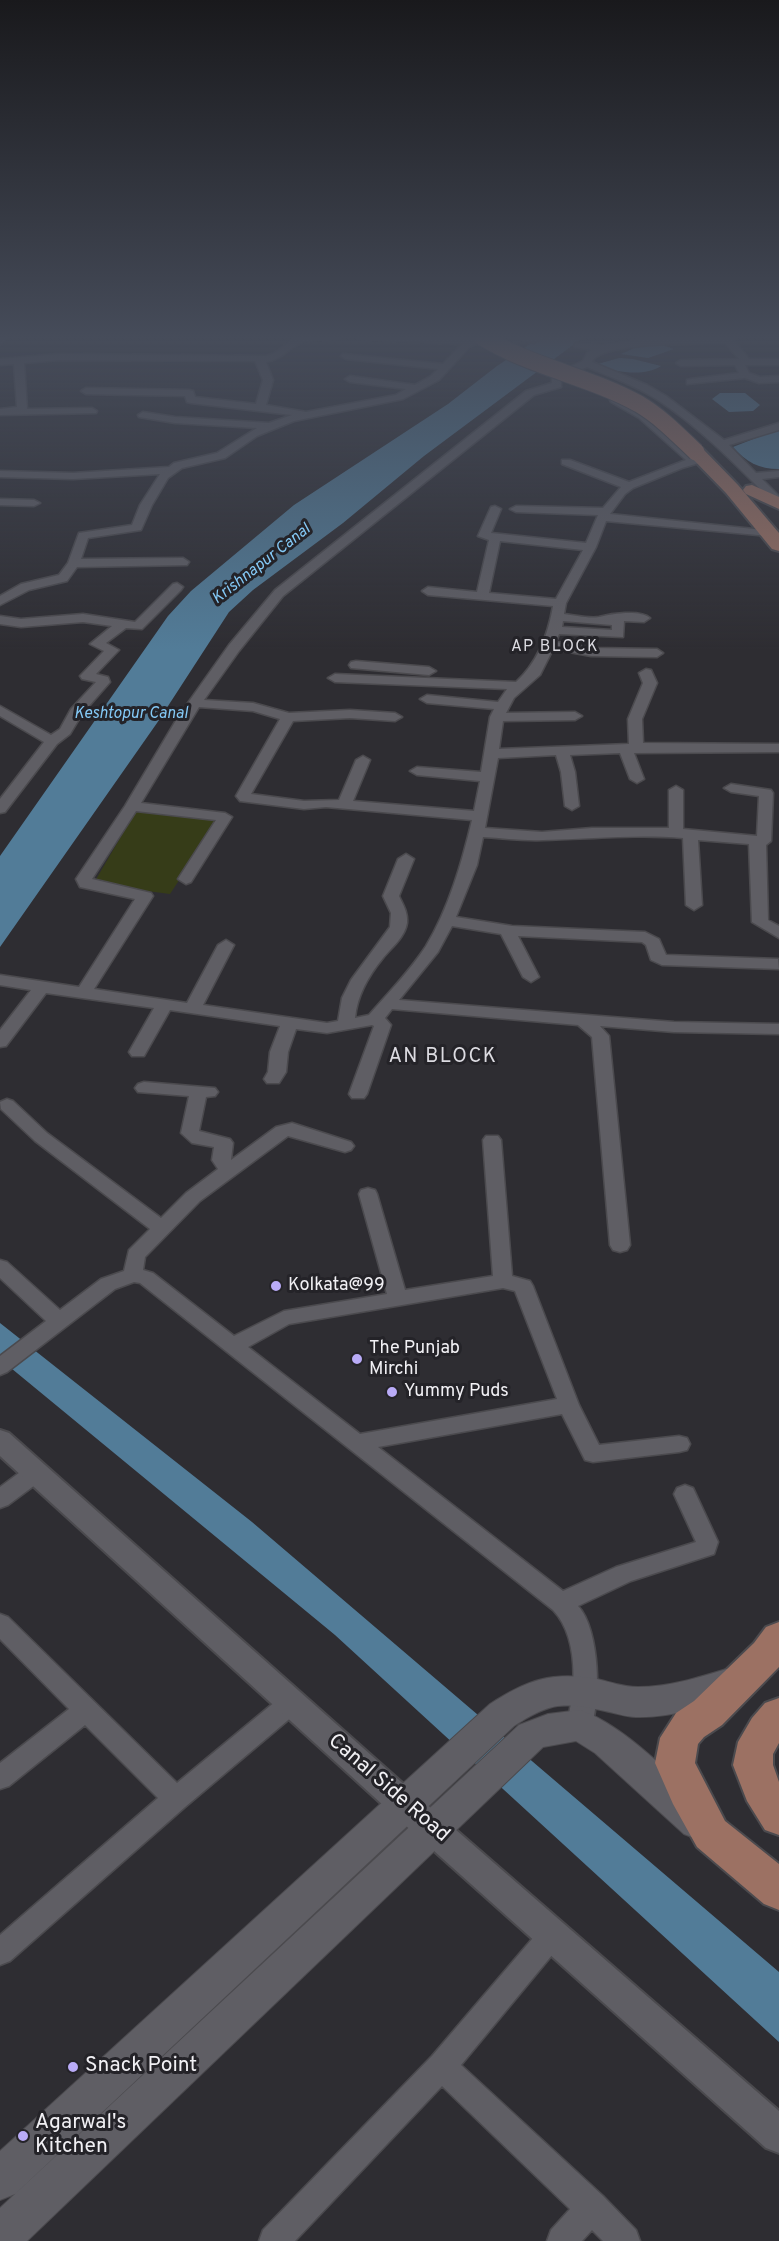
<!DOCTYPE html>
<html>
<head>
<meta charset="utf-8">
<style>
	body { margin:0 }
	canvas { display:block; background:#2e2d32 }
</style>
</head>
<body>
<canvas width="779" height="2241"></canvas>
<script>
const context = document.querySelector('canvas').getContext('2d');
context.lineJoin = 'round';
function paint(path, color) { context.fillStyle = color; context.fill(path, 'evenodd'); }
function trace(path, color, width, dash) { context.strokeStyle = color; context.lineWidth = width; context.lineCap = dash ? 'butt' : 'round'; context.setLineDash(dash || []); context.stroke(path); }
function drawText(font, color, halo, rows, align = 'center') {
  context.font = font + ' Overpass,sans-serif'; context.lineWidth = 6; context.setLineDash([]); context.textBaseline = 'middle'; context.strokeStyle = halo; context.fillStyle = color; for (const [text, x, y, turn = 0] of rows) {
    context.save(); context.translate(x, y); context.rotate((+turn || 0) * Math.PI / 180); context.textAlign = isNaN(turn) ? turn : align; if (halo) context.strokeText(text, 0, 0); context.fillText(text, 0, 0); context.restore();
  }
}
const green = new Path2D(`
	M140,804l82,11 -52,79 -38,-5 -37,-8z`);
const water = new Path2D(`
	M542,336h43l-161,120 -81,67 -90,67 -24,22 -72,111 -157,224v-91l168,-240 23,-25 103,-86 154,-101 49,-38z
	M644,344h15l15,5 -26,9 -27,-4z
	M619,358l14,1 28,7c-17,11 -43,6 -61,1l-2,-3z
	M720,393h25l15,12 -7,6 -24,1 -17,-13z
	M779,429v40c-20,0 -33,-7 -46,-22z
	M0,1323l252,199 527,450v70l-444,-407 -335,-276z`);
const minor = new Path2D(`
	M0,336h5v5l-5,3z
	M342,336l-5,3c-10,1 -24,0 -34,3 -16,6 -18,16 -37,20l7,18 -7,25 40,7 90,-17 10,-6 -56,-7 -5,-3 5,-3 65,9 16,-9 7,-7 -92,-10 -5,-3 2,-2 100,10 19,-20 -103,-5 -5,-3 113,2 6,5 -34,37 -36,19 -109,22 -37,15 -32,22 -43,10 -14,10 -16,27 -11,25 -53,8 -7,21 102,-1 6,4 -2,3 -110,2 -10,14 -38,9 -29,15v-9l21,-12 38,-9 9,-12 11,-30 53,-8 8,-20 20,-31 -87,5 -73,-2v-6l73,2 96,-6 5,-4 43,-10 40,-25 -82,-5 -36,-6 -1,-2 5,-3 32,5 94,6 23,-8 -101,-12 -4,-1 -2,-6 -99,-2 -5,-3 5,-3 103,2 4,1 2,6 61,7 7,-24 -8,-19 -195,-1 -36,3 3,46 65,-1 5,3 -1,2 -96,2v-6l17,-2 -3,-43 -14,1v-6l60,-5 206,2c12,-2 20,-14 32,-19 12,-4 31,-1 44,-1z
	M507,336h22l10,4 -5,3z
	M725,337l8,2 16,20h30v6h-34l4,8 11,4 19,-1v6l-20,1 -14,-5 -58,6v-4l4,-1 48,-6 -4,-8 -54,1 -5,-3 5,-3 58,-1 -14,-16c-23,1 -125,-2 -133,19l55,23 19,11 58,44 55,-17v7l-50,15 27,28 23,-2v6l-17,2 17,17v9l-4,-1c-37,-37 -73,-75 -117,-104 -22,-14 -47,-23 -71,-33l-26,11v9l-27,8 -251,201 -44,55 -35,49 49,3 36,10 61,-3 45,3 7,4 -7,4 -45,-3 -57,3 -42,73 53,7 35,-1 17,-40 7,-4 7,4 -17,41 121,10 6,-30 -63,-6 -7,-4 7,-4 64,5 9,-55 4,-8 -67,-6 -7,-4 7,-4 71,7 9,-13 -172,-7 -7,-4 7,-4 181,8c22,-20 32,-47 37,-76l-125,-11 -6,-4 6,-4 49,5 12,-52 -11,-4 13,-29 4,-1 6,3 -10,24 95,10 12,-28 -82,-3 -6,-3 6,-3 87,2 18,-21 -59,-23v-4h8l59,22 57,-22 -47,-42 -28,-16 -1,-2 5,-3 32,17 49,44 8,-1 5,3 -27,8 -49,20 -8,6 -15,20 163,17 2,2 -6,3 -163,-15 -10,26 -30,56 -2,11c10,1 25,5 35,3 11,-3 41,-8 51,1l-6,4 -20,-1 -1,16 -64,-3 -3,8 35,6 66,1 6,4 -6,4 -66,-1 -38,-7 -13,26 -26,23 -8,15 69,-1 7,4 -7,4 -72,1 -4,28 130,-5 -1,-25 15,-36 -4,-10 7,-4 5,1 6,13 -15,36 1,24 136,1v8l-145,1 10,26 -7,4 -7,-4 -10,-26 -50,2 5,17 4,34 -7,4 -7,-4 -4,-34 -5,-17 -58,3 -13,70 57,4 50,-4h77v-38l7,-4 7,4v39l74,7 2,-40 -28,-4 -7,-4 7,-4 40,6 2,3 -2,48 -5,4 2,75 11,6v12l-27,-16 -3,-78 -51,-4 4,65 -8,5 -8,-5 -3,-67c-47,-4 -93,1 -140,2 -20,1 -40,-2 -60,-3l-6,28 -21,52 56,9 133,6 14,7 7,16 112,4 1,10 -117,-4 -11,-5 -5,-15 -4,-3 -124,-6 21,41 -8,5 -8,-5 -22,-43 -49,-8 -14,26 -39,48 275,22 105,2v10l-105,-2 -74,-6 9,10 21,209 -3,5 -7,2 -7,-2 -3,-5 -18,-208 -14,-12 -186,-16 -7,9 6,7 -24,69 -3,4h-12l-3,-4 25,-68 -2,-1 -45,8 -31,-4 -8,23 -2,20 -7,11h-12l-3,-4 4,-7 2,-20 10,-26 -110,-16 -26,46h-12l-3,-4 25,-44 -108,-15 -40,53 -6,1v-17l31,-40 -31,-5v-10l79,12 56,-88 -55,-12 -4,-8 49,-73 53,-89 51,-72 46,-55 251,-199 26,-8v-8l31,-14 4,-8 5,-3 -17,-3v-4l27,2 40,-5zM500,541l83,9 -27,49 -67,-6zM563,621l49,4v5l-50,-3zM199,707l54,4 27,8 -44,77 4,5 64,8 22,-2 146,13c-10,42 -23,88 -46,126 -16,25 -38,47 -57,69l-14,3c2,-23 14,-43 28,-60 9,-11 22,-21 24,-35 1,-11 -4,-18 -8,-27l15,-37 -8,-5 -8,5 -15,37 8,17 -1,14 -39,53 -9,18 -4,23 -11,2 -124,-18 31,-60 -8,-5 -8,5 -31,58 -93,-14 59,-93 -2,-3 -59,-14 44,-68 80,9 -38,59 8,5 5,-2 41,-65 -7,-4 -84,-10z
	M0,499l34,1 6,3 -6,3 -34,-1z
	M177,583l6,4 -2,3 -39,39 -16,-1 -20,15 13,7 -23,24 12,3 2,5 -28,32 -12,20 -13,10 -52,68 -5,1v-14l44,-57 -44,-26v-10l51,29 9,-6 11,-20 25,-27 -14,-3 -2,-3 24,-25 -14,-7 22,-18 -29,-4 -62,5 -21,-3v-8l21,3 62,-5 52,8 38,-38z
	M356,661l73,6 7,4 -7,4 -78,-7 -2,-3 2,-3z
	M144,1082l71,6 3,4 -3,4 -9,1 -7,34 31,8 3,4 -2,17 45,-33 16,-4 59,19 3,4 -3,4 -6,2 -57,-16 -88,65 -55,56 -2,13 10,3 81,63 50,-25 103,-17 -28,-100 2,-4 7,-2 7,2 2,4 28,96 88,-14 -10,-136 3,-4h12l3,4 11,136 18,5 3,5 46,119 20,40 80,-9 8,2 3,6 -3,6 -8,2 -86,10 -8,-2 -23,-46 -184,33 185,144 53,-24 80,-25 -22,-48 3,-6 8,-3 8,3 25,54 -4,12 -83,27 -53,25c22,23 24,99 11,127l-9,3 -9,-3c-6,-14 1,-28 2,-42 2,-28 -1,-61 -20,-81l-413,-327 -6,-1 -19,7 -108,83 -7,3v-19l46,-35 -46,-43v-18l7,2 53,48 41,-31 23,-8 5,-21 21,-21 -115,-88 -34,-32 -1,-7 7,-3 6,2 34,32 114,85 25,-25 32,-24 -6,-9 2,-13 -22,-4 -11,-10 8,-37 -51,-4 -3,-4 3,-4zM503,1288l12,3 42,108 -197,35 -112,-87 41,-23z
	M35,1465l8,2 3,6 -3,6 -35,26 -8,3v-21l27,-20z
	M0,1614l8,3 169,166 105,-87 9,-4 9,4 3,7 -3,7 -115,97 -175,154 -10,4v-30l158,-137 -73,-73 -76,61 -9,3v-26l69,-54 -69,-70z
	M553,1921l9,4 4,9 -4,9 -101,122 142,131 33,34 4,11h-37l-11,-11 -10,11h-35l4,-11 19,-21 -128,-123 -147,155h-36l4,-11 169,-174 112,-131z`);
const tertiary = new Path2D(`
	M458,336h36l-26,11 -4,-1z
	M0,1430l9,3 408,363 362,315v42l-13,-5 -371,-332 -395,-360z`);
const secondary = new Path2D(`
	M736,1666l12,5 5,10 -5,10c-35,13 -74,27 -112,26 -10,0 -21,-4 -31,-6 -42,-9 -54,-9 -91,15l-499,468 -15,6v-49l490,-447c37,-24 62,-33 107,-25 13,3 27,8 41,8 33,0 66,-11 98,-21z
	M580,1710c46,16 93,68 130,100l5,12 -5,12 -13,5 -13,-5 -89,-81 -19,-12 -33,6 -516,494h-27v-33l519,-483 29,-11z`);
const primary = new Path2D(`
	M696,447l6,1 36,37 41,48v18l-7,-2 -46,-56 -36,-37 -3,-4 3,-4z
	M752,485l27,12v12l-33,-15 -3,-4 3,-4z
	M779,1622v45l-57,58 -18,12 -6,7 -3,19 30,58 54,43v46l-15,-6 -67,-57 -24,-43 -18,-41 5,-25 16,-25 18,-12 60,-58 12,-16z
	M779,1698v45l-6,11v11l6,17v53l-14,-5 -18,-29 -14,-36 5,-23 14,-24 13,-15z`);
const primaryBridge = new Path2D(`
	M481,336c49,31 108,40 158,68 22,13 39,31 57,48`);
const markers = [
	[276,1286,6,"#b9abf7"],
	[357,1359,6,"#b9abf7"],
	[392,1392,6,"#b9abf7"],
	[73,2067,6,"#b9abf7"],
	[23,2136,6,"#b9abf7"]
];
const farWaternames = [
	["Krishnapur Canal",262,565,-38],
	["Keshtopur Canal",131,715]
];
const farNeighbourhoodnames = [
	["AP BLOCK",555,648]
];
const poiNames = [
	["Kolkata@99",288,1286],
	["The Punjab",369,1349],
	["Mirchi",369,1370],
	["Yummy Puds",404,1392]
];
const neighbourhoodNames = [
	["AN BLOCK",443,1058]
];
const nearStreetnames = [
	["Canal Side Road",388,1789,41]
];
const nearPoinames = [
	["Snack Point",85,2067],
	["Agarwal's",35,2124],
	["Kitchen",35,2148]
];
paint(green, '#363c18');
paint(water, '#527c98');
trace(minor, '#4b4a4e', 3);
trace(tertiary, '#4b4a4e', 4);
trace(secondary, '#4b4a4e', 2);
trace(primary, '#4b4a4e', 4);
paint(minor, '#5f5e64');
paint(tertiary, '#5f5e64');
paint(secondary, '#5f5e64');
paint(primary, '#9c7163');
trace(primaryBridge, '#4b4a4e', 19, []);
trace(primaryBridge, '#9c7163', 17);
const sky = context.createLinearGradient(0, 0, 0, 650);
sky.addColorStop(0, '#19191c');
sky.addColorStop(0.52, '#464c5a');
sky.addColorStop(1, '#464c5a00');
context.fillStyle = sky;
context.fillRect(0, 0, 779, 650);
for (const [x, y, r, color] of markers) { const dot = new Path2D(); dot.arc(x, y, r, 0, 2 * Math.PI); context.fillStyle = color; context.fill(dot); trace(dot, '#242328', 2); }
drawText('italic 16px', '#84c9f6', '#242328', farWaternames);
context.letterSpacing = '1.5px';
drawText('16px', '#dcdbe1', '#242328', farNeighbourhoodnames);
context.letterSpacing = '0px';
drawText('18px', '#f1f0f4', '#242328', poiNames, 'left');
context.letterSpacing = '1.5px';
drawText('20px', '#dcdbe1', '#242328', neighbourhoodNames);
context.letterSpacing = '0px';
drawText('21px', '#f1f0f4', '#242328', nearStreetnames);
drawText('21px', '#f1f0f4', '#242328', nearPoinames, 'left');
</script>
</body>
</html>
